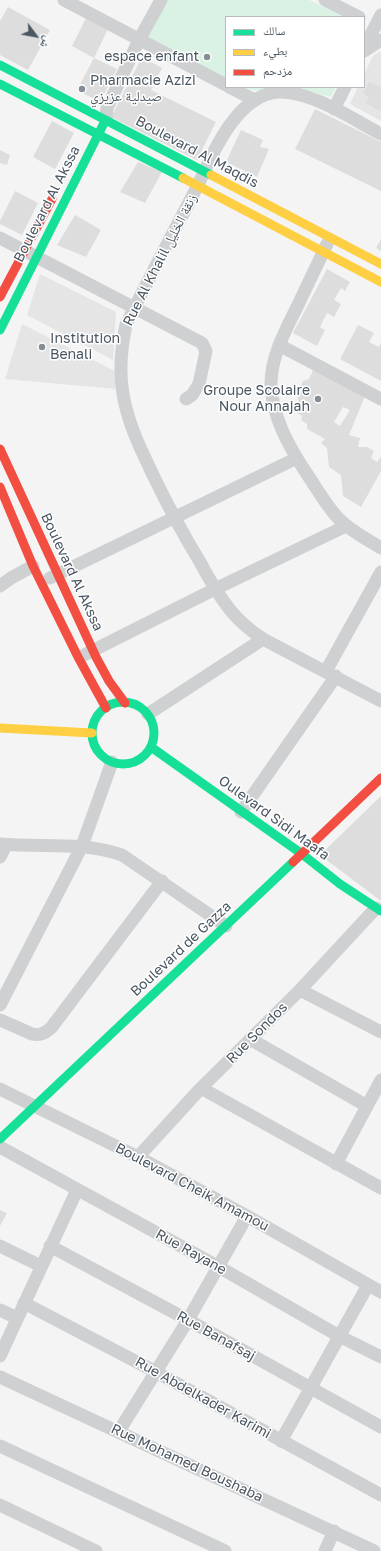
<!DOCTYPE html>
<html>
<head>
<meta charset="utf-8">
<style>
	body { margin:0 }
	#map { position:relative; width:381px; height:1551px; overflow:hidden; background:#f4f4f4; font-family:"Golos Text","Noto Naskh Arabic",sans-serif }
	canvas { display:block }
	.legend { position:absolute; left:225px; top:16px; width:140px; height:72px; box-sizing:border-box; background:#fff; border:1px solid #b7bbc0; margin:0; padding:5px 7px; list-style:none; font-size:12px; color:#4a5661 }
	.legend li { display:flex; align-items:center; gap:8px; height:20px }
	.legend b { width:20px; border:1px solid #b7bbc0 }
	.north { position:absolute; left:16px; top:16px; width:40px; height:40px; -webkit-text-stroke:3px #fff; paint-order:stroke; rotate:122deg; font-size:11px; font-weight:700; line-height:16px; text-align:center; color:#4a5661 }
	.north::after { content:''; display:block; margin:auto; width:14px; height:18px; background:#4a5661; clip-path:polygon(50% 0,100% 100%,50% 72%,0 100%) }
</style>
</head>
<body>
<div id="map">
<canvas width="381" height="1551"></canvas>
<ul class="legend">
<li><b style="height:5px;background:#16e098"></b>سالك</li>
<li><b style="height:5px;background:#ffcf43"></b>بطيء</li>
<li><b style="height:5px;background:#f24e42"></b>مزدحم</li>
</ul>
<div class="north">ش</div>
</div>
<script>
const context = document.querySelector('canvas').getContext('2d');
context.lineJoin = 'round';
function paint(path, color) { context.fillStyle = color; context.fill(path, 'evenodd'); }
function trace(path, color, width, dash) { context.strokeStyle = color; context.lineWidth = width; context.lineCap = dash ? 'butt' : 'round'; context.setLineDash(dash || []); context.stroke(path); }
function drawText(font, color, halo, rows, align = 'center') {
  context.font = font + ' "Golos Text","Noto Naskh Arabic",sans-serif'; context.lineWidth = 3; context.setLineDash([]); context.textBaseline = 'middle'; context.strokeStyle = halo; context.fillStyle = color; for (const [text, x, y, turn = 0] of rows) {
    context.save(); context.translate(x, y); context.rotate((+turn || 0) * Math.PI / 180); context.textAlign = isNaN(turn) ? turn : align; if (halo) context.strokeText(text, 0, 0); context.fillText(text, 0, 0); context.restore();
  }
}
const education = new Path2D(`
	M381,51v70l-31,-17 8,-17h6v-13l9,-18z
	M40,274l76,38 -3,48 -86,-45z
	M22,324l93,47 1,18 -111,-10z`);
const green = new Path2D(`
	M167,0h142l35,17h-118v61l-78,-41z
	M243,87h93l-5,10c-13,-3 -28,-9 -42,-10 -15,-1 -32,8 -46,0z`);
const building = new Path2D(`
	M8,7l42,23 -22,40 -28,-15v-34z
	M86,18l22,11 -14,29 -22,-12z
	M142,57l20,11 -11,22 65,32 -19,38 -86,-43z
	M94,58l23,11 -17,33 -23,-12z
	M369,82l12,5v20l-2,4 -13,-8 3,-6 -6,-3z
	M315,109l66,33v49l-86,-42z
	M52,121l22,12 -19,36 -22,-12z
	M241,130l22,10 -3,7 9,2 -12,28 -31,-15z
	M0,150l10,5 -3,10 -7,-2z
	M138,162l24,10 -17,31 -25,-11z
	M15,191l23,12 -16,32 -22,-11v-3z
	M75,215l26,15 -15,27 -29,-12z
	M381,239v12l-5,-3z
	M327,269l23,13 -5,9 -4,-3 -7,12 7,4 -7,13 -7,-4 -7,14 5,3 -8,16 -24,-13z
	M358,325l16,8 -5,9 10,5 2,-4v38l-41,-22z
	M313,370l52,26 -16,39 11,3 -2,9h9l7,4 -3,7 6,4 4,-5v14l-20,36 -18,-11 -2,-21 -12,-8 -2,-19 -6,-5 4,-4 -18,-10v-5l-6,-4 1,-4 -5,-3 3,-8 -4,-12 7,-12 6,-2zM343,407l7,3 -10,16 -6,-4z
	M381,796v105l-61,-46z
	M0,1210l7,3 -7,13z`);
const street = new Path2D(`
	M64,0l162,85
	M325,0l34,17
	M364,48l17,-33
	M364,51l17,-11
	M229,87l26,13
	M334,109l11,-22
	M106,119l1,-11 32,-68 22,-40
	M381,134c-29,-15 -69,-43 -103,-42 -16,1 -31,12 -41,24 -19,22 -30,51 -43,77 -23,44 -46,87 -68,132 -5,23 -7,46 -3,69 5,30 18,56 31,83 14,29 29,57 46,85 9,17 19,34 31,49 9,11 20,20 32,28l118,62
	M0,238l202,105 4,8 -7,33 -7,11 -6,4
	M327,244c-10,21 -20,42 -30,63 -12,24 -26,50 -26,77 1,32 17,61 34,87 11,16 20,33 33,47 12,13 29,21 43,30
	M279,345l102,54
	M50,578l247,-120
	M0,586l11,-8 22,-12
	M84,655l131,-66 131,-63
	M326,671l55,-99
	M148,714l115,-75
	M241,812l95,-136
	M0,844c40,4 83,-3 122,11l104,71
	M0,857l6,-12
	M300,990l81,42
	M0,1005l82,-159 30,-84
	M0,1020l32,14c8,2 13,-1 19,-6l111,-147
	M250,1039l117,67
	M201,1088l180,100
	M0,1089l138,68 109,59 134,76
	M0,1147l219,120 120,69 42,21
	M138,1157l63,-69 99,-98 76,-82
	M336,1164l45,-84
	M0,1246l41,20
	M50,1246l138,74 193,107
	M24,1303l132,69 225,123
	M0,1310l17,8
	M0,1356l77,-166
	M0,1377l374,174
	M119,1431l69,-111 59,-104
	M281,1441l87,-156
	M0,1446l225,105
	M0,1505l96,46
	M325,1551l9,-20`);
const fast = new Path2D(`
	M0,65l211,110
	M0,84l183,94
	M0,330l104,-207
	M92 733a31 31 0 1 1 62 0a31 31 0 1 1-62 0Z
	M151,747l151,107 38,30 41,27
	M0,1139l293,-277`);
const slow = new Path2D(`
	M211,175l170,89
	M183,178l198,104
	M0,728l92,5`);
const jam = new Path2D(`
	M0,297l52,-98
	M0,449l96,208 13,24 16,22
	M0,487l33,79 45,91 28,51
	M293,862l88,-84`);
const markers = [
	[207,57,4,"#868d94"],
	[82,89,4,"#868d94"],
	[42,347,4,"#868d94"],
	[318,399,4,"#868d94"]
];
const poiNames = [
	["espace enfant",199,57],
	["Pharmacie Azizi",90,81,"left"],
	["صيدلية عزيزي",90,97,"left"],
	["Institution",50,339,"left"],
	["Benali",50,355,"left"],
	["Groupe Scolaire",310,391],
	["Nour Annajah",310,407]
];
const streetNames = [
	["Boulevard Al Maqdis",197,152,28],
	["Boulevard Al Akssa",47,204,-63],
	["Rue Al Khalil زنقة الخليل",160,260,-63],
	["Boulevard Al Akssa",72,572,65],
	["Oulevard Sidi Maafa",274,818,36],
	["Boulevard de Gazza",181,949,-43],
	["Rue Sondos",257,1033,-45],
	["Boulevard Cheik Amamou",192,1187,28],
	["Rue Rayane",191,1252,29],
	["Rue Banafsaj",216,1336,29],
	["Rue Abdelkader Karimi",203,1398,29],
	["Rue Mohamed Boushaba",187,1463,25]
];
paint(education, '#e6e5e6');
paint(green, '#d9f2e3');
paint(building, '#ddddde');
trace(street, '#ced0d2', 13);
trace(fast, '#16e098', 9);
trace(slow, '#ffcf43', 9);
trace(jam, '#f24e42', 9);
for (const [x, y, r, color] of markers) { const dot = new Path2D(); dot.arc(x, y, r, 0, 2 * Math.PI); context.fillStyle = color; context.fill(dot); trace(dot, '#fff', 1.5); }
drawText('14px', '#4a5661', '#fff', poiNames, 'right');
drawText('14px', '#4a5661', '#fff', streetNames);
</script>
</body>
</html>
